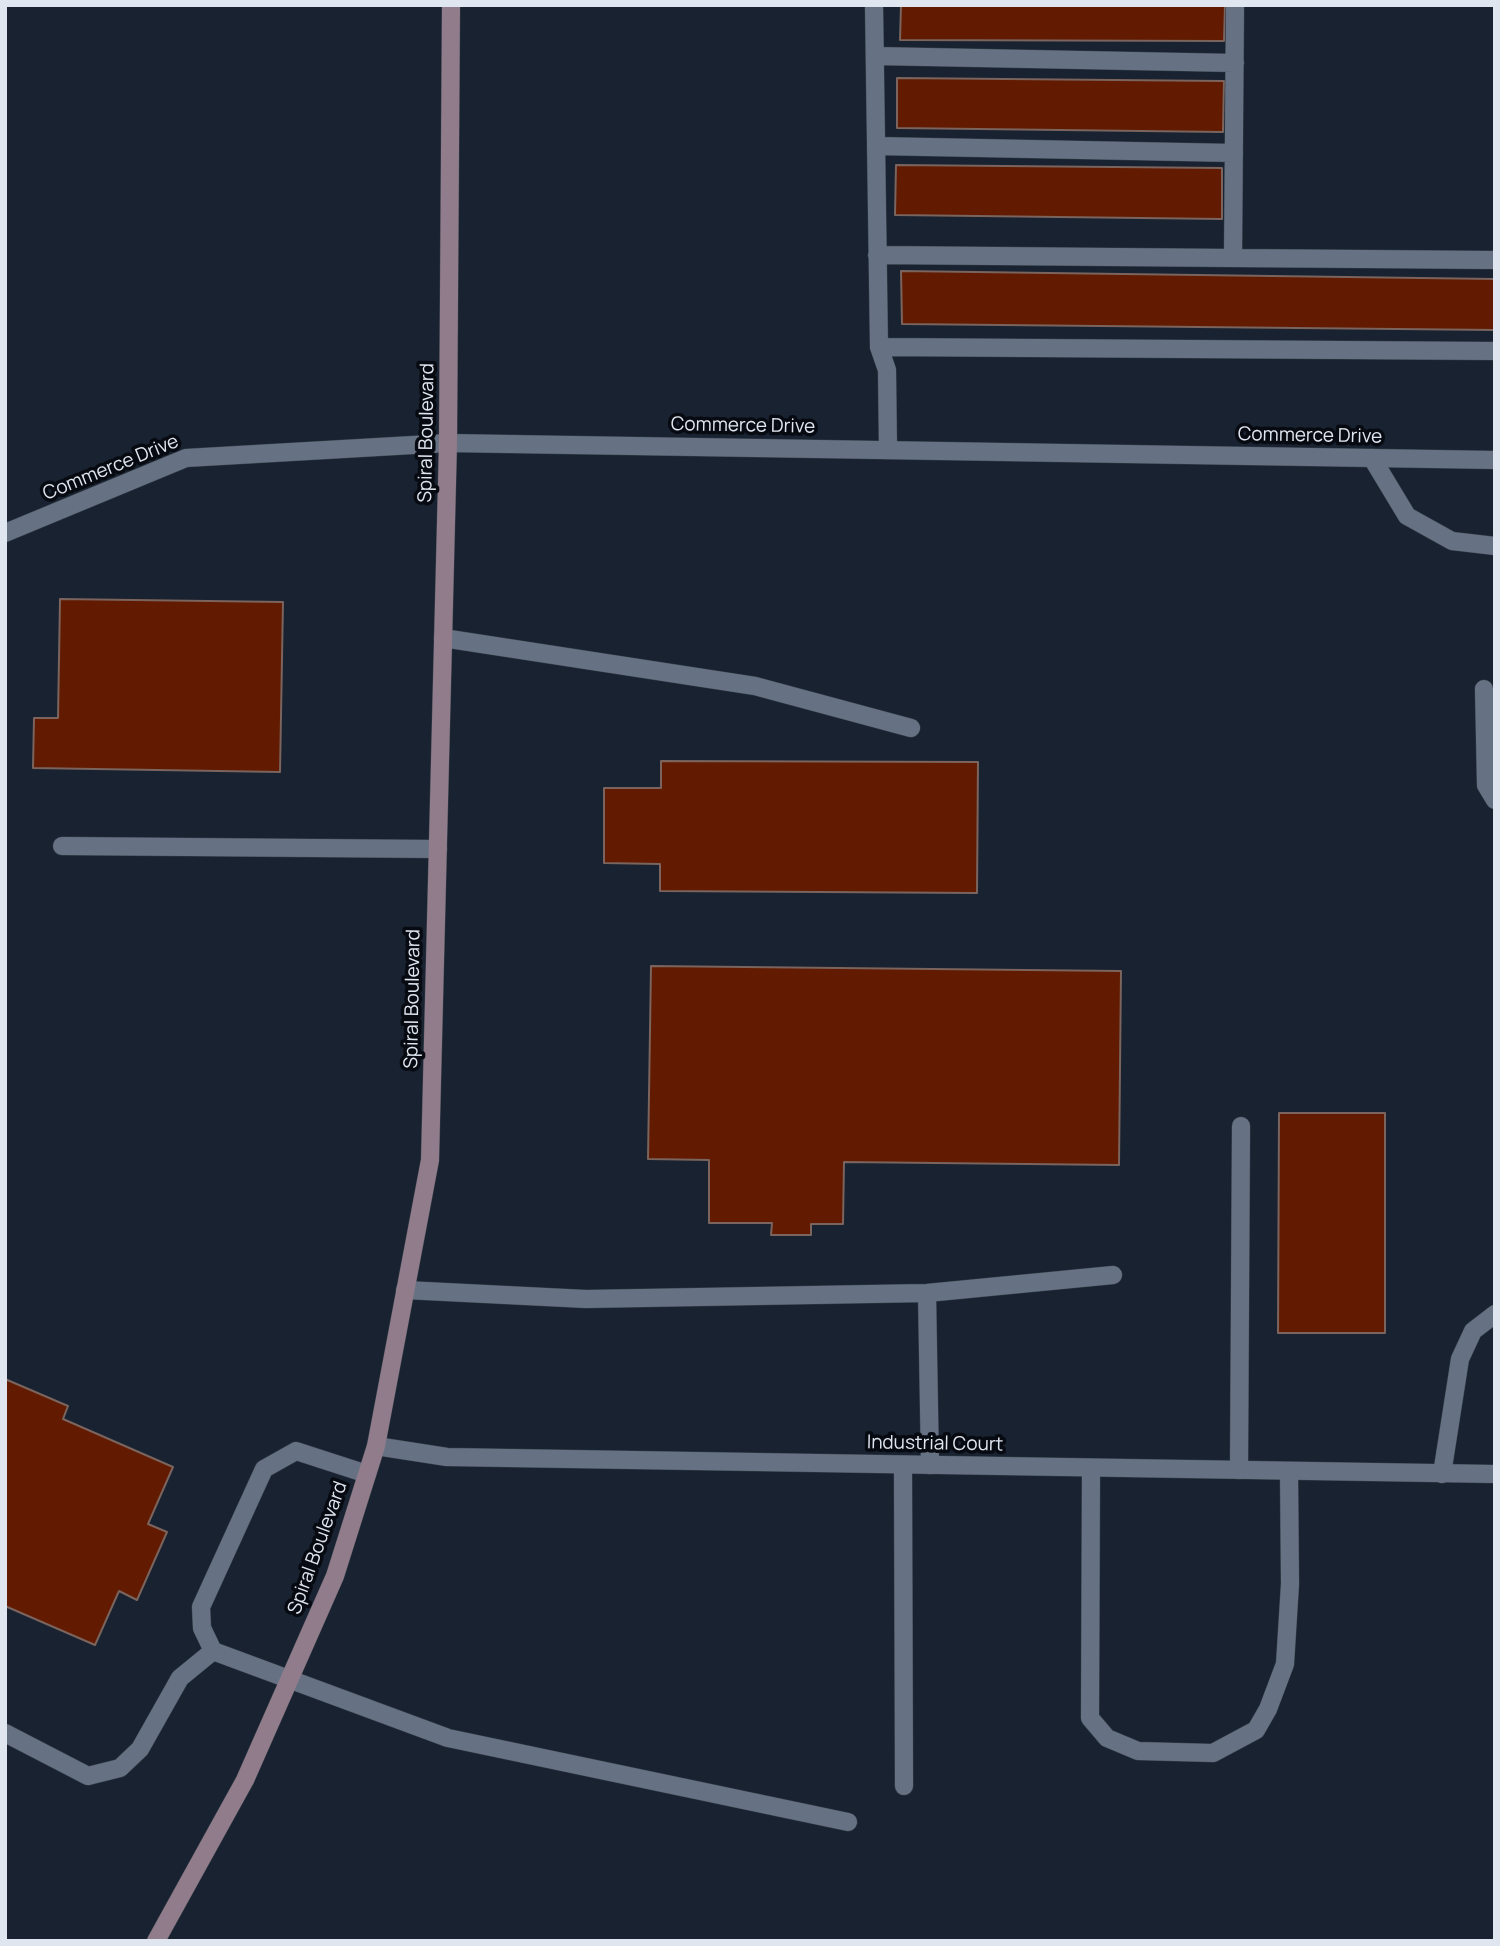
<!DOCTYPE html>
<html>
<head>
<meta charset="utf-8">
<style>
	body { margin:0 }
	#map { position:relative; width:1500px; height:1946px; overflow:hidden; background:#182230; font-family:Manrope,sans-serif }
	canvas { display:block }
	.frame { position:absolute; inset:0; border:7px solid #e0e6f0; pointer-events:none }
</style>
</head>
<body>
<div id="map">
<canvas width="1500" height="1946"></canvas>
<div class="frame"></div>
</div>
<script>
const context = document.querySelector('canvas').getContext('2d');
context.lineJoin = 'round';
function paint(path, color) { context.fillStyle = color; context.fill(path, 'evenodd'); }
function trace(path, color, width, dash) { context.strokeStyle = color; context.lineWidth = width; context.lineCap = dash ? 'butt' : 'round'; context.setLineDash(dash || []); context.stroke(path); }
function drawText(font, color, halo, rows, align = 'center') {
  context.font = font + ' Manrope,sans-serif'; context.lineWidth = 7; context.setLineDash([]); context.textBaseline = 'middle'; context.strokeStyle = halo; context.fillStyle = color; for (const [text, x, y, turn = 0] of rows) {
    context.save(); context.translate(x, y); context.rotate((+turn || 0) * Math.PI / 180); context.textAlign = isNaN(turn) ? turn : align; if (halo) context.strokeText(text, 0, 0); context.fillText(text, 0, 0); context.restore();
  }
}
const building = new Path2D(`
	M901,5h324l-1,36 -324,-1z
	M897,78l327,3 -1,51 -326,-4z
	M896,165l326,3v51l-327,-4z
	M901,271l594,8v51l-593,-6z
	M60,599l223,3 -3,170 -247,-4 1,-50h24z
	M661,761l317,1 -1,131 -317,-2v-27l-56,-1v-75h57z
	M651,966l470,5 -2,194 -275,-3 -1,62h-32v11h-40l1,-12h-63v-63l-61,-1z
	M1279,1113h106v220h-107z
	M5,1379l63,27 -5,13 110,48 -25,57 19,8 -30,68 -18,-9 -24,54 -90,-39z`);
const lane = new Path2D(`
	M874,5l5,342 8,23 1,80
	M1235,5l-2,253 262,2
	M875,56l360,7
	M876,146l358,7
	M877,255l356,3
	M879,347l616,4
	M1372,458l35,58 45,25 43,5
	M443,638l312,48 156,42
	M1484,689l2,96 9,15
	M62,846l376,3
	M405,1290l181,9 341,-6 186,-18
	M927,1293l3,172
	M903,1465l1,321
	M1091,1468l-1,250 17,20 31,13 75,2 43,-23 12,-21 17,-45 5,-80 -1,-113
	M1239,1470l2,-344
	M367,1474l-71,-23 -32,18 -63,138 1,21 11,23 235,87 400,84
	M1442,1474l18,-115 13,-28 22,-17
	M5,1733l83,43 32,-8 20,-19 40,-71 33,-27`);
const street = new Path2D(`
	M5,533l181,-75 262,-15 1047,17
	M376,1446l71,11 1048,17`);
const secondary = new Path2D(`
	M156,1941l89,-161 90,-204 41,-130 54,-286 18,-717 3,-438`);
const streetNames = [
	["Commerce Drive",743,426,1],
	["Spiral Boulevard",427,433,-89],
	["Commerce Drive",1310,436,1],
	["Commerce Drive",111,468,-22],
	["Spiral Boulevard",413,999,-89],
	["Industrial Court",935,1444,1],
	["Spiral Boulevard",318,1548,-70]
];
paint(building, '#621b00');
trace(building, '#7a645d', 2);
trace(lane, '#39404b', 19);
trace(street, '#39404b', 19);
trace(secondary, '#39404b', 19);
trace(lane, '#667283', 18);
trace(street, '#667283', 18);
trace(secondary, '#907c8a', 18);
drawText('19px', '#e0e6f0', '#070b11', streetNames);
</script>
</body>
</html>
